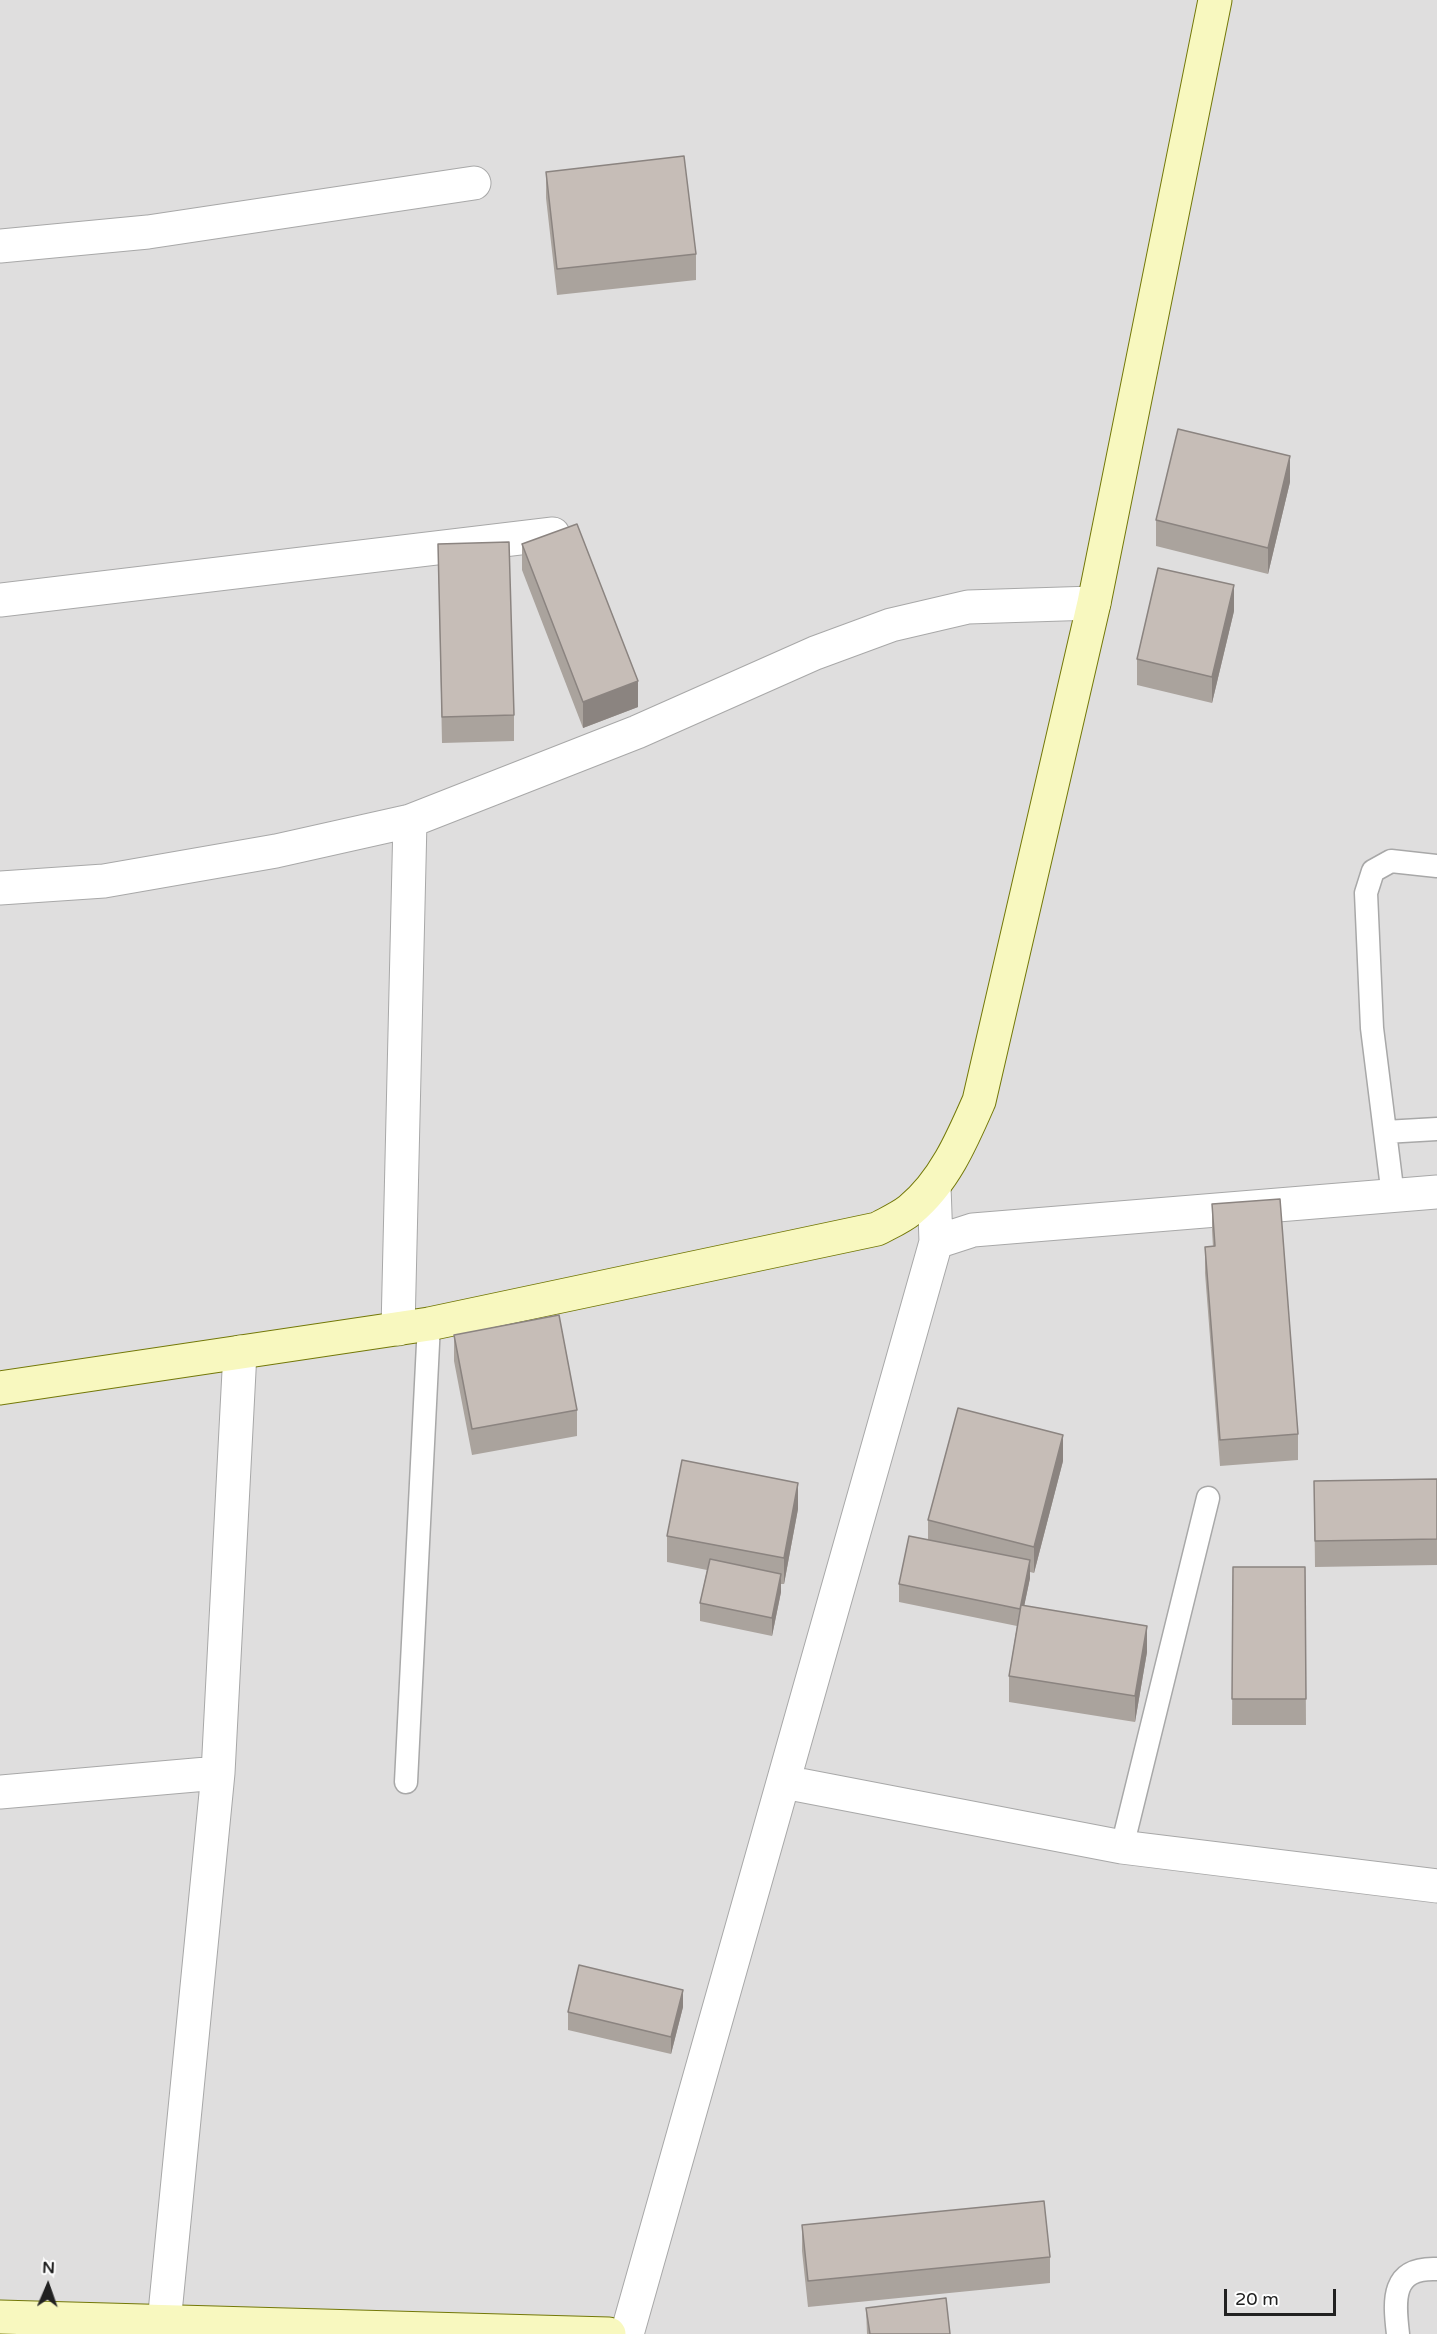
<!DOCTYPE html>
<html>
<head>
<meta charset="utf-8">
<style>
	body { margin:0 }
	#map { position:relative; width:1437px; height:2334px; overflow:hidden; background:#f1ede8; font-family:"Varela Round",sans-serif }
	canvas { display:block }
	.north { position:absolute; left:18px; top:2256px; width:60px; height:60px; -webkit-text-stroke:4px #fff; paint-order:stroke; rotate:2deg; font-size:16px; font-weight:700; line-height:24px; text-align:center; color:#212121 }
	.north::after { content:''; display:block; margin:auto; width:21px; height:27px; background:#212121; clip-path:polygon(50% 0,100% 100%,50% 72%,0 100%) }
	.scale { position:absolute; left:1224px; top:2289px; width:112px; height:27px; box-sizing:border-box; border:3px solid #212121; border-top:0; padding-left:8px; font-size:18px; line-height:21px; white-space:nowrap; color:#212121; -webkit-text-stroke:4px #fff; paint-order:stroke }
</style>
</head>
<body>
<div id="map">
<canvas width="1437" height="2334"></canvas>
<div class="north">N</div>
<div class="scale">20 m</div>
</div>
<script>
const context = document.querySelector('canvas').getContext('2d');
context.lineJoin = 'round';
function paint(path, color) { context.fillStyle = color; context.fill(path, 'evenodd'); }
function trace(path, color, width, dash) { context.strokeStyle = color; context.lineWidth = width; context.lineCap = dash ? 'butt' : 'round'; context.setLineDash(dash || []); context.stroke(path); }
const residential = new Path2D(`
	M0,0h1437v2334h-1437z`);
const lane = new Path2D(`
	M1385,1132l52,-3
	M1393,1196l-21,-168 -6,-135 7,-22 18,-10 46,5
	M406,1782l23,-458
	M1122,1847l86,-349
	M1398,2334c-4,-34 -7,-67 39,-65`);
const street = new Path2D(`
	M0,246l148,-14 326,-49
	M0,600l553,-66
	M0,888l104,-7 172,-30 134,-30 227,-89 178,-79 76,-28 77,-18 126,-4
	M936,1242l37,-12 464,-38
	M398,1329l12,-508
	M784,1782l338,65 315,39
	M0,1792l218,-19
	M164,2323l54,-550 22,-421
	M627,2334l309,-1092 -2,-56`);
const secondary = new Path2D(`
	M0,1388l429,-64 448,-95c11,-6 23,-11 33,-19 34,-28 52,-70 69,-109l115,-498 121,-603
	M0,2317l609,17`);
const wall = new Path2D(`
	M546,172l150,82v26l-139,15 -11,-97z
	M1290,482l-22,92 -112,-28v-26z
	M438,544l76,171v26l-72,2z
	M522,544l116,163 -55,21 -61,-158z
	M1234,611l-22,92 -75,-18v-26z
	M1212,1204l86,230v26l-78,6 -15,-193v-26h8l-1,-17z
	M454,1335l123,75v26l-105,19 -18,-94z
	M1063,1461l-29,112 -4,-1v6l-6,28 123,46 -12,70 -126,-20v-26l8,-50 -118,-24v-18l29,-44v-20z
	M1437,1479v86l-122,2 -1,-86z
	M798,1509l-14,75h-3v8l-9,44 -72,-15v-18l7,-33 -40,-8v-26z
	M1233,1567h72l1,158h-74z
	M683,2007l-12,47 -103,-24v-18z
	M802,2225l248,32v26l-242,24 -6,-56z
	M866,2308l84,26h-83z`);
const shadedWall = new Path2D(`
	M1290,456v26l-22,92v-26z
	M1234,585v26l-22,92v-26z
	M638,681v26l-55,21v-26z
	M1063,1435v26l-29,112v-26z
	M798,1483v26l-14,75v-26z
	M1030,1560v18l-10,48v-17z
	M781,1574v18l-9,44v-18z
	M1147,1626v26l-12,70v-26z
	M683,1990v17l-12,47v-17z`);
const building = new Path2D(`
	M684,156l12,98 -139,15 -11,-97z
	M1178,429l112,27 -22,92 -112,-28z
	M577,524l61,157 -55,21 -61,-158z
	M509,542l5,173 -72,2 -4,-173z
	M1158,568l76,17 -22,92 -75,-18z
	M1280,1199l18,235 -78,6 -15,-193 10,-1 -3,-42z
	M559,1315l18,95 -105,19 -18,-94z
	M958,1408l105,27 -29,112 -106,-27z
	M682,1460l116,23 -14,75 -117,-22z
	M1437,1479v60l-122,2 -1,-60z
	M909,1536l121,24 -10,49 -121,-25z
	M710,1559l71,15 -9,44 -72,-15z
	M1233,1567h72l1,132h-74z
	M1021,1605l126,21 -12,70 -126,-20z
	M579,1965l104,25 -12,47 -103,-25z
	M1044,2201l6,56 -242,24 -6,-56z
	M946,2298l4,36h-80l-4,-26z`);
paint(residential, '#dfdede');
trace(lane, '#a8a8a8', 25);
trace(street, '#a8a8a8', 35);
trace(secondary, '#737808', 35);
trace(lane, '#fff', 22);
trace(street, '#fff', 33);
trace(secondary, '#f8f8bf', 33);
paint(wall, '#aaa39d');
paint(shadedWall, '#8b8480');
paint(building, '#c6bdb7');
trace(building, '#8b8480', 1.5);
</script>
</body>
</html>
